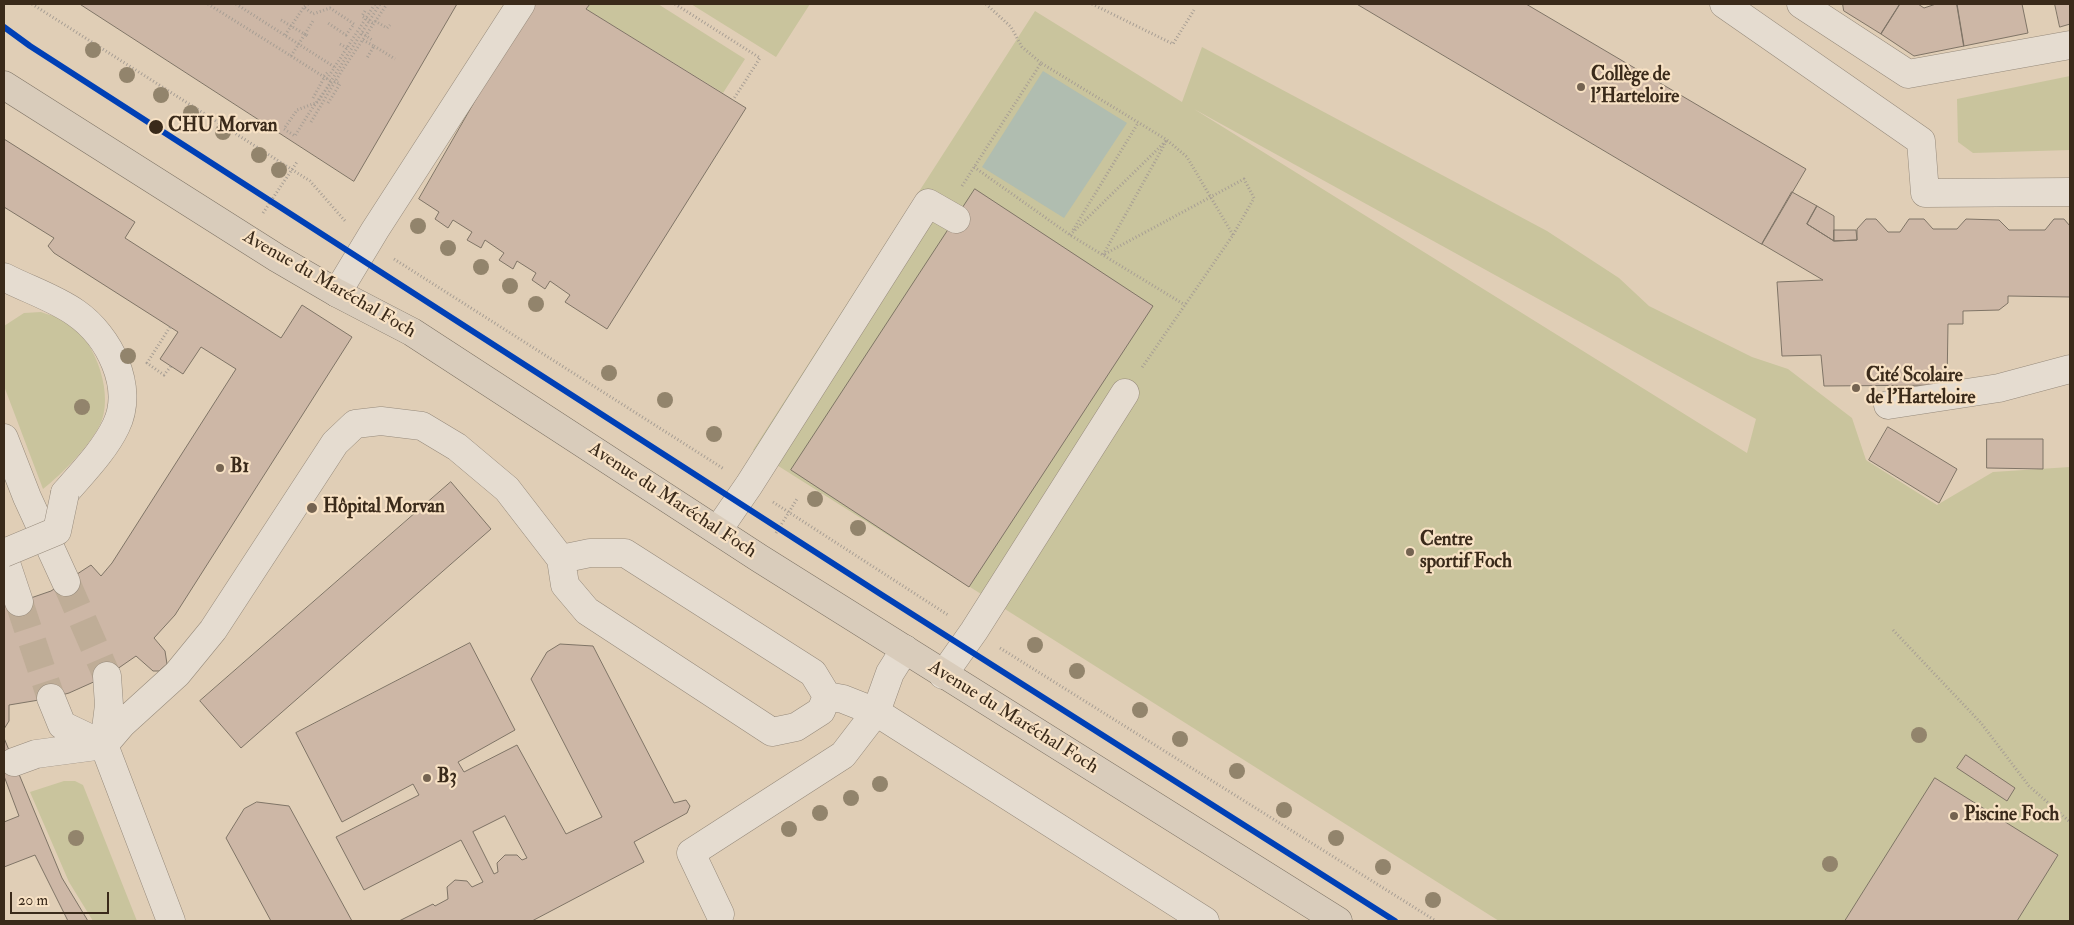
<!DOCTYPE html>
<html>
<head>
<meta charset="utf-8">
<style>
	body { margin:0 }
	#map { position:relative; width:2074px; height:925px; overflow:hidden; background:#e0ceb6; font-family:"IM FELL Double Pica",serif }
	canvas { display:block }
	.frame { position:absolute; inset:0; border:5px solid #3a2a1a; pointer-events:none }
	.scale { position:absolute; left:10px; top:892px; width:99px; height:22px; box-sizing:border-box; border:2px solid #3a2a1a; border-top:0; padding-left:6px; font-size:15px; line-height:18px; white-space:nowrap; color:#3a2a1a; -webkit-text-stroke:4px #f7e1c4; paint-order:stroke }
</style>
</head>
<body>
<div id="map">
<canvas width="2074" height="925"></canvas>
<div class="frame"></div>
<div class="scale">20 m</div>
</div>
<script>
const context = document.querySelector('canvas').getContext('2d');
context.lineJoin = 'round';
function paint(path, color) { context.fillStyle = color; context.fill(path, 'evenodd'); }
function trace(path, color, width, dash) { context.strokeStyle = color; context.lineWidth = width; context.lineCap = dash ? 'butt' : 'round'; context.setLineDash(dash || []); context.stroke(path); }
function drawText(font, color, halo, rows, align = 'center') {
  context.font = font + ' "IM FELL Double Pica",serif'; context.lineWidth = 4.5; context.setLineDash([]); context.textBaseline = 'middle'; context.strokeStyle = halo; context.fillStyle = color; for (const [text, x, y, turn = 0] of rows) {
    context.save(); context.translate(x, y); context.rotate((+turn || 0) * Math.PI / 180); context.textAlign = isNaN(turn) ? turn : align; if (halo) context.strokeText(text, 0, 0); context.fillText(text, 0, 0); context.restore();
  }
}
const green = new Path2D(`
	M590,4h68l87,55 -22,34 -137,-84z
	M691,4h119l-34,53z
	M1035,11l147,91 20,-55 345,184 72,47 30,28 103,51 36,12 64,49 14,42 71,45 56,-33 77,-5v454h-571l-746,-471zM1194,109l562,310 -9,34z
	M2070,76v74l-97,3 -15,-11 -1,-43z
	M41,312c7,3 16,4 22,7 30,16 50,69 39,101 -9,23 -40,54 -59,69l-39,-103v-60l20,-13z
	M64,781h11l8,4 54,136h-44l-24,-39 -39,-90z`);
const water = new Path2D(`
	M1043,71l84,52 -63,95 -82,-51z`);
const building = new Path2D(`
	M80,4h377l-103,177z
	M531,4h59l-4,5 160,99 -139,221 -42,-27 5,-7 -20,-14 -5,8 -13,-9 4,-7 -19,-12 -4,8 -14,-9 5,-7 -19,-13 -4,8 -14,-8 5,-8 -19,-12 -5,8 -13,-9 4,-7 -20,-13z
	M1357,4h169l280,165 -44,75z
	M1843,4h57l-19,30 -37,-23z
	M1900,4h18l6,4 12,-4h21l7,42 -50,10 -33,-22z
	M1957,4h65l6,29 -64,13z
	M2055,4h15v20l-10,3z
	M4,139l131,83 -10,16 156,100 21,-33 50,32 -177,278 -21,23 11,13 2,13 -8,7h-6l-17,-15 -29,20 -38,17 -18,5 -42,7v16l-5,8v-124l21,-5 26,-9 40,-26 10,11 11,-13 124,-194 -35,-22 -18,27 -23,-15 18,-27 -124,-79 -6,-7 6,-8 -50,-31z
	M975,189l178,117 -184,281 -178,-117z
	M1792,192l25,14 -10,18 27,17 23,-1v-11l9,-10h10l12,13h12l9,-13h15l9,10h24l9,-10 33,1 10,10h36l9,-11h10l6,7v71l-62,-1v7l-9,7 -36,1v13h-15l-1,61 -123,1 -3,-31 -39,1 -5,-74 46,-2 -61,-36z
	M1817,206l17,10v25l-27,-17z
	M1834,230h22l1,10 -23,1z
	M1888,427l69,42 -18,34 -70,-43z
	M1987,439h56v30l-56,-1z
	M451,482l40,47 -250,219 -41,-47z
	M470,643l45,87 -57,32 6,10 53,-27 49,89 36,-17 -71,-138 16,-27 13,-8 33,2 81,157 12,-3 4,6 -3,7 -53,29 10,20 -112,59h-133l34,-17 2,2 13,-7 -1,-12 8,-7 12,1 5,6 11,-5 -22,-42 -97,50 -28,-53 83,-42 -6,-11 -71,38 -46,-89zM505,816l22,42 -5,2 -5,-5h-12l-8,8 1,9 -4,2 -21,-42z
	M4,738l58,140 26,43h-20l-33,-66 -31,12v-45l15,-6 -15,-40z
	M1966,755l49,33 -8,13 -50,-33z
	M1935,778l123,77 -41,66h-172z
	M257,802l32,4 63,115h-81l-45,-83 18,-29z`);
const minorTunnel = new Path2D(`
	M66,582l41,94
	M19,602l32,96`);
const path = new Path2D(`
	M32,4l278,177 36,41
	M208,4l83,52 14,-22 4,3
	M236,4l100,64
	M304,4v3l4,-3
	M675,4l85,54 -27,42
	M986,4l25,23 11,20 19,16
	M1092,4l81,40 21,-34
	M365,11l-3,5 12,8
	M281,20l25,15
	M375,21l12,7 3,-3
	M362,33l10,7
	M305,34l8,-13
	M285,35l19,-28 9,7 17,-6 24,16 -8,11 -18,-12
	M363,40l11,6 -7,12
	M340,44l7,4
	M374,46l21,13
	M291,56l41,26c-14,17 -26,35 -37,54l-11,-7 13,-19 21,-8 20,-32 42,-66
	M324,76l5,-5
	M327,79l48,-75
	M313,98l11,-20
	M328,103l12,-19 -6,-3
	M311,122l30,-50 46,-68
	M974,167l96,68 115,70
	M962,186l79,-123 126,77 20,17 46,78
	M263,213l34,-51
	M1073,230l65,-107
	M1070,235l97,-95 -64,115 141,-76 10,19 -21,37 -92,134
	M394,259l330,210
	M170,327l-23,36 17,12 7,-9
	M773,502l175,113
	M776,533l21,-34
	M1893,630l88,93 48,63 41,36
	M1000,648l436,273`);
const minor = new Path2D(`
	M1724,4l197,137 4,52 145,-1
	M1801,4l107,70 162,-29
	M4,277c23,12 51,21 72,36 33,23 59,74 40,113 -12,25 -34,47 -51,67
	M337,293l38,-63 146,-226
	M1888,405l111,-17 71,-19
	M4,438l23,59 39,85
	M718,530l31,-45 179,-282 28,16
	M4,557l15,45
	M561,559l29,-6h35l188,120 14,23 16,3 33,13 329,209
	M943,675l31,-44 151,-238
	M107,676l2,29 -5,40 67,176
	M51,698l11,27 42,20
	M14,762l22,-8 68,-9 18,-21 55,-50 36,-44 122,-187 20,-19 26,-3 41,5 35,21 50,42 54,70 4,26 22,26 185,121 24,-5 25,-16 6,-15
	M720,914l-29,-61 152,-98 33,-43 14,-39 15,-24`);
const major = new Path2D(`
	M4,85l273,173 60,35 75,39 347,226 579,363`);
const minorBridge = new Path2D(`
	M4,553l53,-22 8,-38`);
const tram1 = new Path2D(`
	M4,27l26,19 852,549 513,326`);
const trees = [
	[93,50],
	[127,75],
	[161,95],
	[191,113],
	[223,132],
	[259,155],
	[279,170],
	[418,226],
	[448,248],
	[481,267],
	[510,286],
	[536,304],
	[128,356],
	[609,373],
	[665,400],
	[82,407],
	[714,434],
	[815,499],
	[858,528],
	[1035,645],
	[1077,671],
	[1140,710],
	[1919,735],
	[1180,739],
	[1237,771],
	[880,784],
	[851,798],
	[1284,810],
	[820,813],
	[789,829],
	[76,838],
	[1336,838],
	[1830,864],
	[1383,867],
	[1433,900]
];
const markers = [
	[1581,87,5,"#746351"],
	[156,127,8,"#3a2a1a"],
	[1856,388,5,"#746351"],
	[220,468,5,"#746351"],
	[312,508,6,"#746351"],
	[1410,552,5,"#746351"],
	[427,778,5,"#746351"],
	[1954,816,5,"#746351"]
];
const poiNames = [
	["Collège de",1591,76],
	["l'Harteloire",1591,98],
	["Cité Scolaire",1866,377],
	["de l'Harteloire",1866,399],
	["B1",230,468],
	["Hôpital Morvan",323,508],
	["Centre",1420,541],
	["sportif Foch",1420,563],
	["B3",437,778],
	["Piscine Foch",1964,816]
];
const stopNames = [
	["CHU Morvan",168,127]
];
const streetNames = [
	["Avenue du Maréchal Foch",329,285,30],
	["Avenue du Maréchal Foch",672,501,33],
	["Avenue du Maréchal Foch",1013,718,32]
];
paint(green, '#c9c49d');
paint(water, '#b0bdb0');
paint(building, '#cdb7a6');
trace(building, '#7f7466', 1);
trace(minorTunnel, '#bfad97', 28, [28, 14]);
trace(minor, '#968a7b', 29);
trace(major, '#7f7466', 29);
trace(path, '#a79e94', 3, [1, 2.5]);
trace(minor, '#e5dcd0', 28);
trace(major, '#d9ccbb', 28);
trace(minorBridge, '#968a7b', 29, []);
trace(minorBridge, '#e5dcd0', 28);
trace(tram1, '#0040b6', 6);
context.fillStyle = '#92846c';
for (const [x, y] of trees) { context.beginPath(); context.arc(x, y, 8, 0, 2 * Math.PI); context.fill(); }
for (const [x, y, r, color] of markers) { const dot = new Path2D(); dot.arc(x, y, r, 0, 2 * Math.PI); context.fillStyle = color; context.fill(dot); trace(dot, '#f7e1c4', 2); }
drawText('bold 19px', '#3a2a1a', '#f7e1c4', poiNames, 'left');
drawText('bold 19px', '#3a2a1a', '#f7e1c4', stopNames, 'left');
drawText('19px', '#3a2a1a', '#f7e1c4', streetNames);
</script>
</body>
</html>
